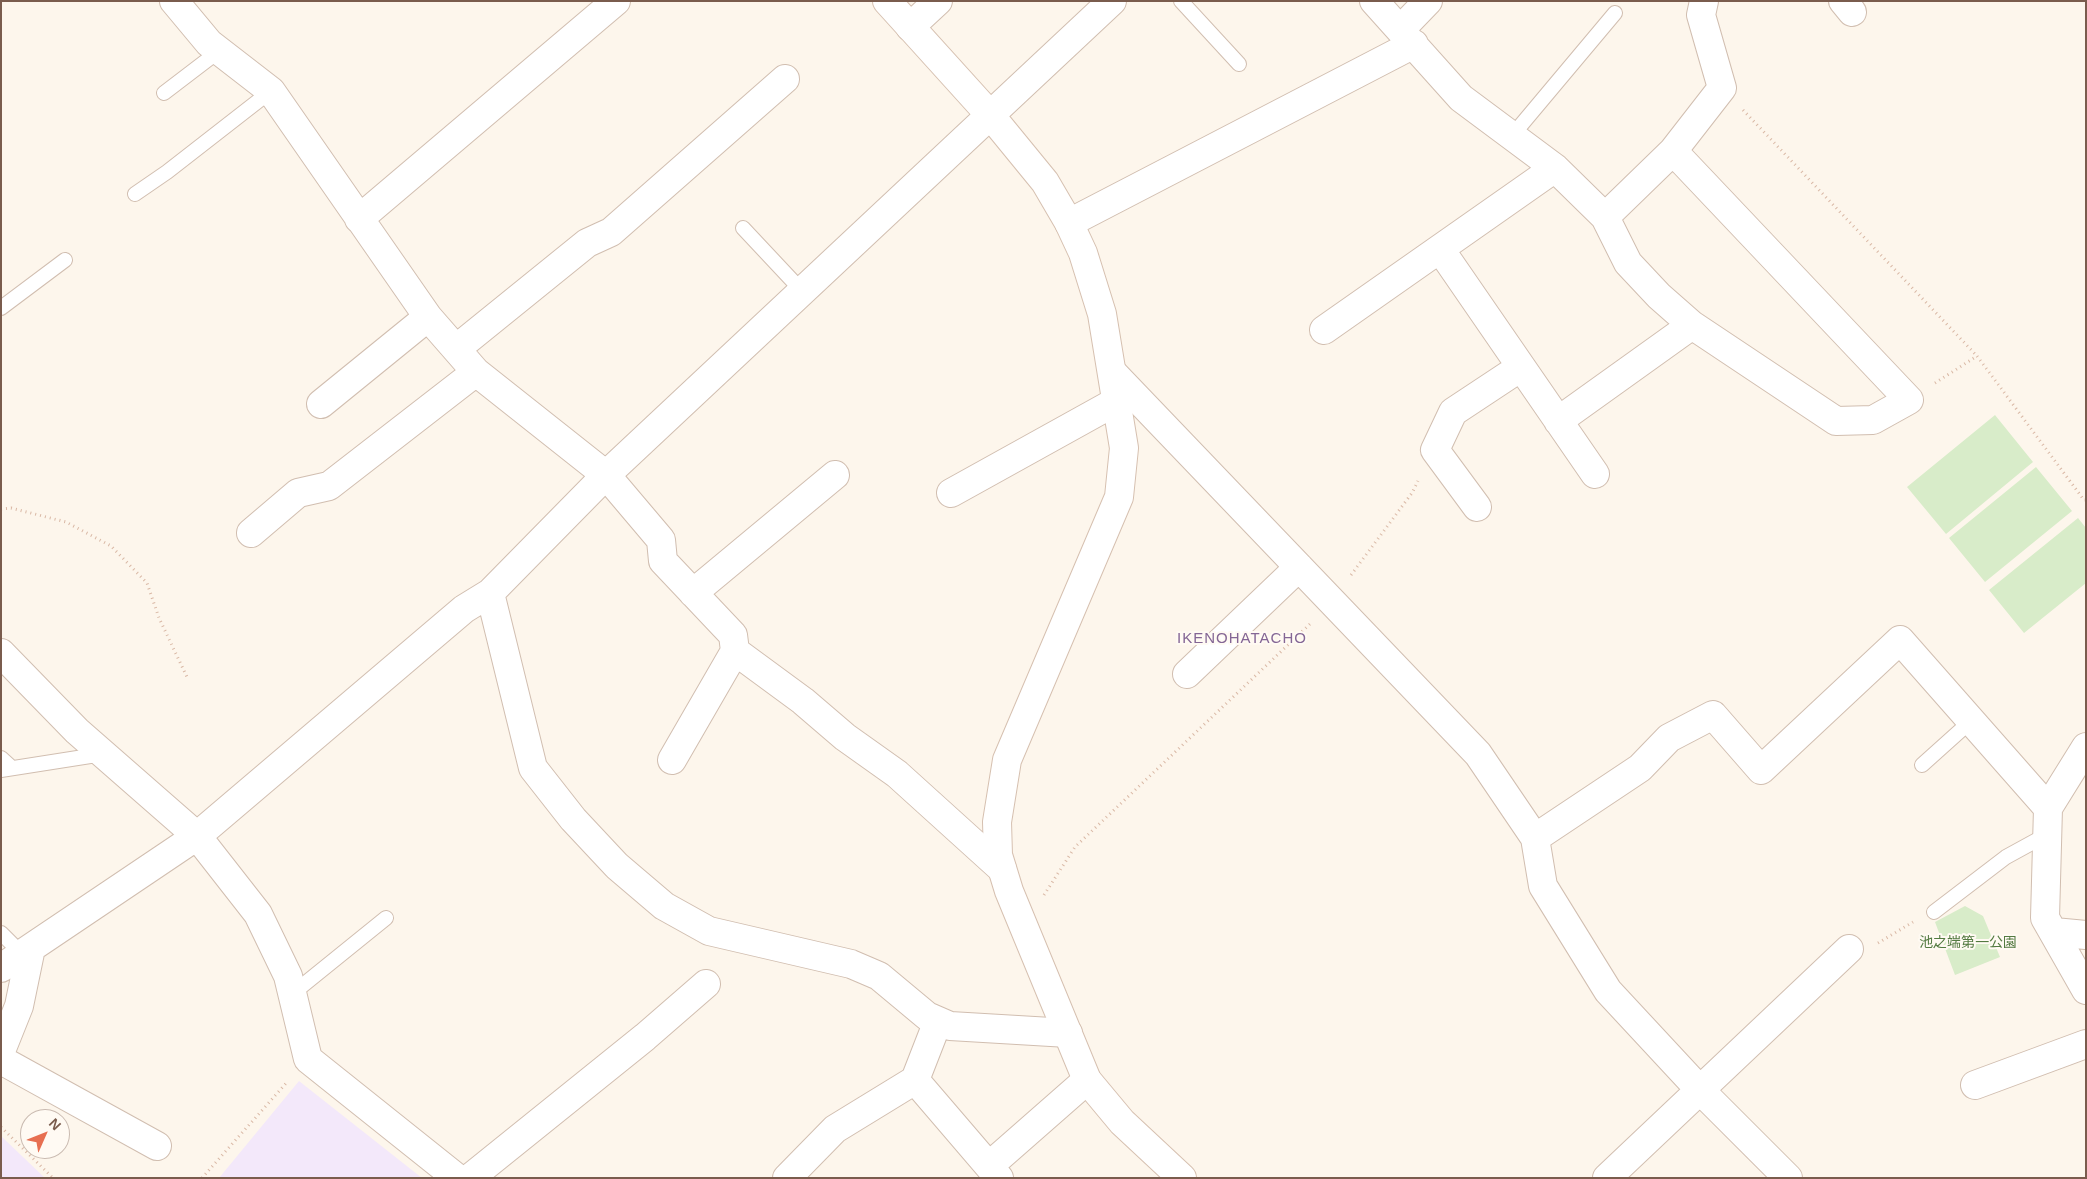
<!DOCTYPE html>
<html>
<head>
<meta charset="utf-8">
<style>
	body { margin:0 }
	#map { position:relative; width:2087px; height:1179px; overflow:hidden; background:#fdf6ec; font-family:Arial,sans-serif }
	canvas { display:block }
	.frame { position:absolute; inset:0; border:2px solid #7a5c4d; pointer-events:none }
	.north { position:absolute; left:20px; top:1109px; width:50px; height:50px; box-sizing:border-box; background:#fffaf3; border:1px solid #cabbb1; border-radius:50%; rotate:46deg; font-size:14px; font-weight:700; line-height:20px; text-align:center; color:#7a5c4d }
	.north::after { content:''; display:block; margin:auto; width:18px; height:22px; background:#e76f51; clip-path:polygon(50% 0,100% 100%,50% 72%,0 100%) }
</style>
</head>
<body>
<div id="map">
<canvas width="2087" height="1179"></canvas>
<div class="frame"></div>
<div class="north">N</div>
</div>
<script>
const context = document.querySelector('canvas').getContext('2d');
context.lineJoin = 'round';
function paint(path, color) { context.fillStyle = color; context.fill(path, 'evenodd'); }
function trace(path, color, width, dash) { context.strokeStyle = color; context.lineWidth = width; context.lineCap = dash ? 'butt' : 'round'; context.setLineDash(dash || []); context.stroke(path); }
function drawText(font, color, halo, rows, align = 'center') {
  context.font = font + ' Arial,"Noto Sans JP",sans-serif'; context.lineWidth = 4; context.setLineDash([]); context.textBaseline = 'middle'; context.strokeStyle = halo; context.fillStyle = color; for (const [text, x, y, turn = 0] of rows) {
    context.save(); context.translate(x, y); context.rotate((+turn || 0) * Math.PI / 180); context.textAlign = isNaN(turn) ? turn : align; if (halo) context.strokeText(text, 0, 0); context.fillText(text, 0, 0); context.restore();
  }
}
const education = new Path2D(`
	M299,1081l123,97h-203z
	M1,1136l44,42h-44z`);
const green = new Path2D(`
	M1995,415l38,47 -87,72 -39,-47z
	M2036,467l36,44 -87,71 -36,-44z
	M2078,518l8,10v55l-62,50 -35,-43z
	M1965,906l18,10 17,41 -45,18 -20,-53z`);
const path = new Path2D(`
	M1743,110l234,246
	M1935,383l42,-27 107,144h2
	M1,509l10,-1 55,14 45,24 36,37 12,35 28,59
	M1351,575l61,-82 6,-12
	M1044,895l31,-48 235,-223
	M1878,943l35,-21
	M1,1127l52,51
	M202,1178l86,-97`);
const lane = new Path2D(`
	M1181,1l58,63
	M164,93l55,-42
	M1511,137l104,-124
	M135,194l32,-22 104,-81
	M743,228l60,64
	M1,308l64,-48
	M1,758l11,10
	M1922,765l49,-44
	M1,770l102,-16
	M1934,912l72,-55 42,-23
	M1,933l21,21
	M292,994l94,-76`);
const street = new Path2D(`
	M174,1l35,42 62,48 157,226 48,55 130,103 55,65 2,21 70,74 2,16 -63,109
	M1374,1l87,97 94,70 50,49 23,46 31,33 33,29 144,96 37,-1 36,-20 -236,-249
	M1843,1l9,11
	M910,27l28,-26
	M1401,29l27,-28
	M1605,217l68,-66 49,-63 -21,-73 3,-14
	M359,219l257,-218
	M1069,223l345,-179
	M1440,249l155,225
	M1324,330l231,-162
	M456,349l131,-106 24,-11 174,-153
	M1112,372l366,382 57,84 8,48 65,105 92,99 88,88
	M321,404l107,-87
	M1558,421l134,-96
	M951,493l166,-92
	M1477,507l-42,-57 18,-38 68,-45
	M251,533l47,-40 31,-7 147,-114
	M490,593l43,175 40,51 44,47 47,40 45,25 142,33 28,12 48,40 23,10 118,7
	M693,593l142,-118
	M735,651l68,50 42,36 52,37 105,95
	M1,653l76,78 120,105 61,78 30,62 20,83 149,119
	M1187,674l112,-107
	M2086,747l-38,61 -3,110 41,72
	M1535,838l105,-70 29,-30 44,-23 48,55 139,-130 148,168
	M2054,932l32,3
	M1,968l196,-132 267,-227 26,-16 116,-118 506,-474
	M1,1051l18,-45 12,-58
	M1,1060l156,86
	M915,1080l23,-59
	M1975,1085l111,-41
	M989,1166l98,-86
	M470,1178l175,-141 61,-53
	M787,1178l48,-49 80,-49 84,98
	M1607,1178l242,-229`);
const secondary = new Path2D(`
	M887,1l104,115 54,66 24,41 14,30 19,61 22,134 -5,49 -112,263 -10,62 1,33 11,36 78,189 35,42 60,56`);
const parkNames = [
	["池之端第一公園",1968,943]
];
const neighbourhoodNames = [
	["IKENOHATACHO",1242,639]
];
paint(education, '#f3e8fa');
paint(green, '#d8ecc9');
trace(lane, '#d1beb0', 16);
trace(street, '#d1beb0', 30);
trace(secondary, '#d6c0b0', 30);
trace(path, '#d9b8a5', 3, [1, 4]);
trace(lane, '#fff', 14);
trace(street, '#fff', 28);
trace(secondary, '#fff', 28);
drawText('14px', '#537a41', '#fffaf3', parkNames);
context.letterSpacing = '1px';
drawText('15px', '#846695', '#fffaf3', neighbourhoodNames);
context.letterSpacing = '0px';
</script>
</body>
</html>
